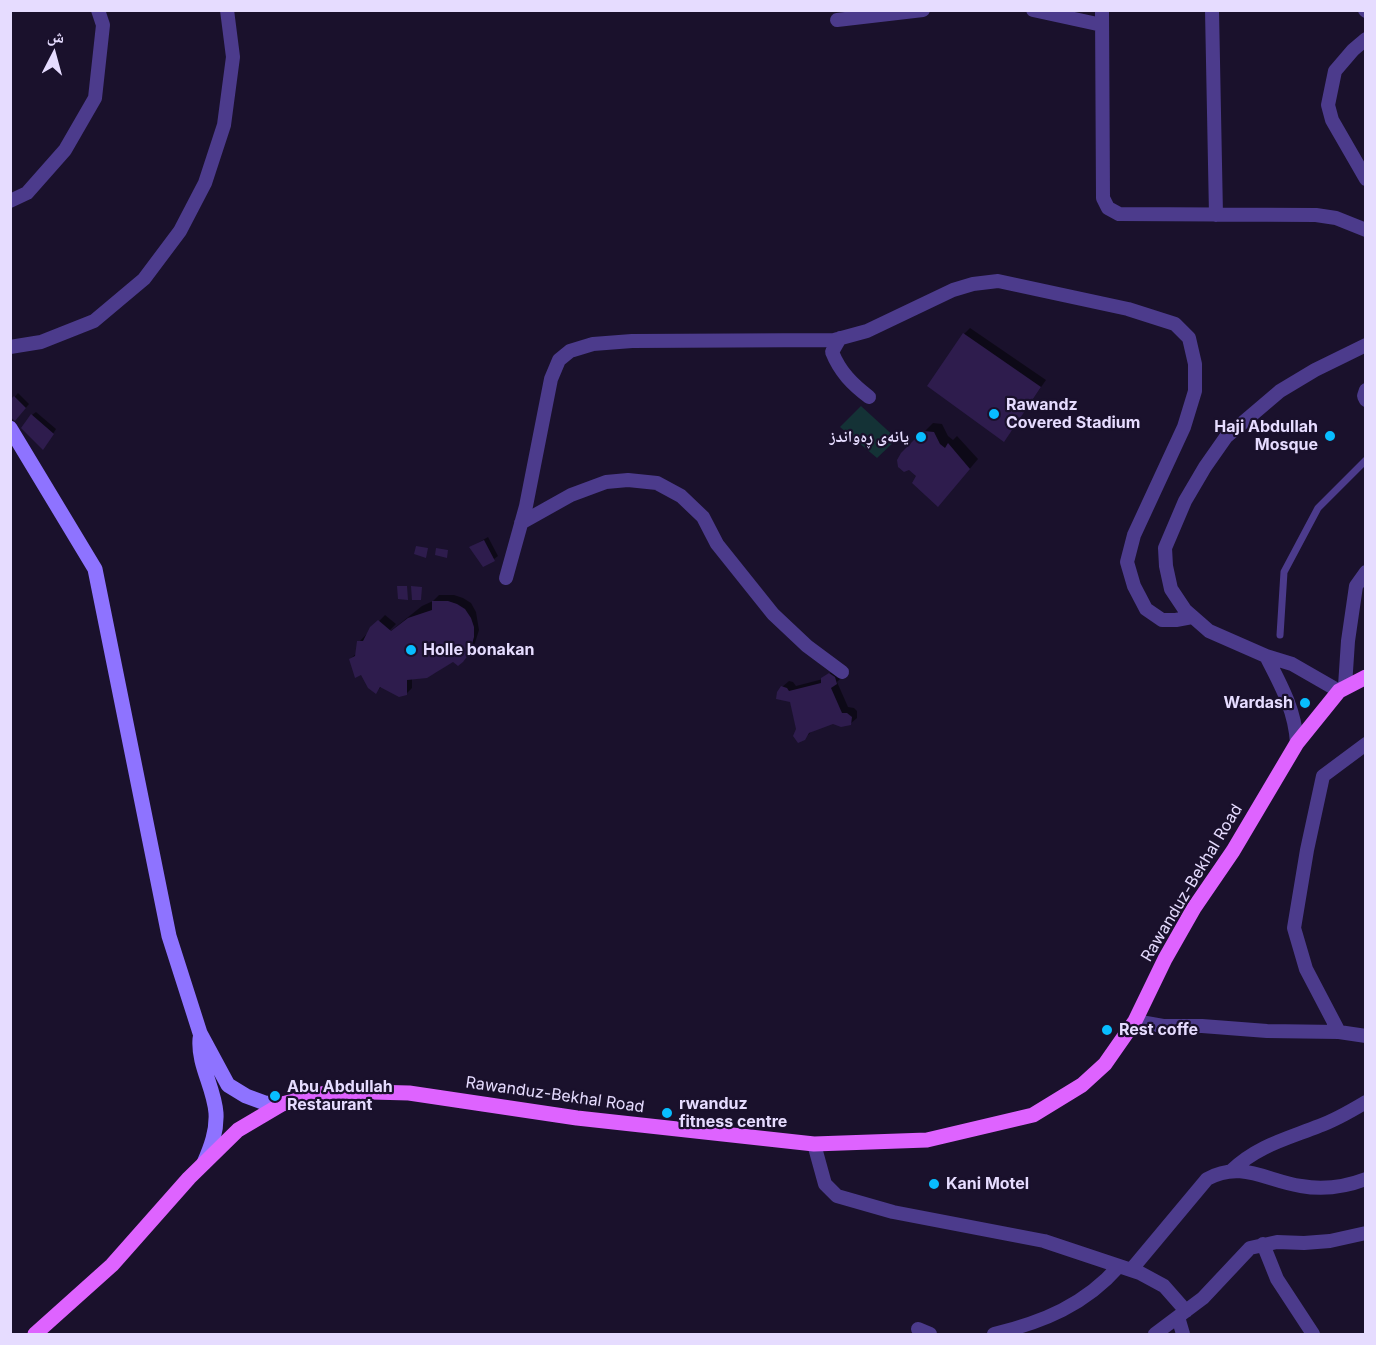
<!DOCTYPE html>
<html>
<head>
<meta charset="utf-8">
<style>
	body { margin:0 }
	#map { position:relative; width:1376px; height:1345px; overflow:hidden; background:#1a112c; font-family:Inter,"Noto Naskh Arabic",sans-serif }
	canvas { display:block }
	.frame { position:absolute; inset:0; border:12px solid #e6dcff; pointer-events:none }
	.north { position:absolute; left:24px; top:24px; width:60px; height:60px; -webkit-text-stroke:4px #1a112c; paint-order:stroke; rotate:6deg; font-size:16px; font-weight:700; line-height:24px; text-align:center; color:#e6dcff }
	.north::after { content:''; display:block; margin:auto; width:21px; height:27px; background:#e6dcff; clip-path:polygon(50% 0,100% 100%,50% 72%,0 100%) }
</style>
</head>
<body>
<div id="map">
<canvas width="1376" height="1345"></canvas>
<div class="frame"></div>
<div class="north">ش</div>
</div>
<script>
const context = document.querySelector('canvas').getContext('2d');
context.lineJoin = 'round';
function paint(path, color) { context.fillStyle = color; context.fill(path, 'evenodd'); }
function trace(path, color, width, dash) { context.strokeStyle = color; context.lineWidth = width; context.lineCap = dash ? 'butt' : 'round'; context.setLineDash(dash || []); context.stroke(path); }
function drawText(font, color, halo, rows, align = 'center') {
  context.font = font + ' Inter,"Noto Naskh Arabic",sans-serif'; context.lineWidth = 4.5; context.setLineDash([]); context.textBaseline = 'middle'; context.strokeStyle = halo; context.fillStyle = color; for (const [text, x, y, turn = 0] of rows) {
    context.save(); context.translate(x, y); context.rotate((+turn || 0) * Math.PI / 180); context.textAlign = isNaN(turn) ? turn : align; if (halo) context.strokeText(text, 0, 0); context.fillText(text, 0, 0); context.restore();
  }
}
const green = new Path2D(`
	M861,406l36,33 -20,19 -37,-31z`);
const shadow = new Path2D(`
	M970,328l76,52 -42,60 -40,-106z
	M18,393l11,11 -10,12 -9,-14z
	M36,412l20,17 -10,16 -14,-30z
	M933,423l9,1 6,12 5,4 4,-4 21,23 -32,38 -37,-29 -7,-14z
	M488,537l10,19 -4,3 -23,-12z
	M439,595h15l9,3 8,5 5,9 3,18 -5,16 -16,18 1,-7 -24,16 -23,6v9l-6,6 -24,-8 -6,6 -26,-33 7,-6 2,-11 26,-27 11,9 -14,14 40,-32 11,-5z
	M836,668l6,9 -5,5 11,25 6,1 3,3v7l-7,6 -17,-2 -22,10 -7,7 -6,-10 -7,-28 -9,-14 7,-6 4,1 3,4 27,-7z`);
const building = new Path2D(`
	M963,333l78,54 -37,55 -77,-56z
	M14,396l12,12 -11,13 -5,-4v-17z
	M31,414l23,20 -11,16 -22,-22z
	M923,431l11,1 6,12 5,4 3,-5 22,26 -32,38 -26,-24 4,-7 -7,-6 -5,2 -6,-5 -1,-7 4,-7z
	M484,540l11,21 -12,6 -14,-20z
	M416,546l12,2 -2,10 -12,-4z
	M436,548l12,2 -1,8 -12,-3z
	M397,586h10l1,14 -10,-1z
	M411,586l11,1 -1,13h-9z
	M432,601h16l9,3 8,5 6,9 3,9v10l-5,17 -6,8 -5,4 -5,-4 -26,16 -20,2v15l-8,2 -19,-10 -4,7 -8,-6 -7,-13 -6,3 -6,-19 6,-3 2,-15h6l7,-14 8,-7 13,11 17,-13 24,-8z
	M829,673l6,4 2,7 -6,4 11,25h5l5,4 -1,8 -10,2 -8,-3 -24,9 -4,7 -7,3 -5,-7 3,-7 -6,-27 -14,-3 1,-7 4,-6 6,2 2,3 32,-8v-5z`);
const lane = new Path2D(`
	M1280,635l4,-63 34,-64 48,-48`);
const street = new Path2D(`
	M1033,10l69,15
	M1102,10l1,188 5,10 11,6 197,1 20,3 30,12
	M1212,10l4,205
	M1365,10l1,1
	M837,20l86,-10
	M1366,39l-13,11 -18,21 -7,34 4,15 34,59
	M10,201l17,-8 38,-43 30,-52 8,-73 -5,-15
	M840,338l-8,14c8,20 20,32 37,45
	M10,347l31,-5 53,-21 50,-42 36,-48 25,-48 19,-58 9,-68 -6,-47
	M1366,390l-2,6 2,4
	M521,523l50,-28 35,-13 22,-2 29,3 24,13 22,21 14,27 56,70 34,32 35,26
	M506,578l20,-72 25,-127 8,-19 11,-9 23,-7 39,-3 202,-1 33,-9 86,-41 20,-6 25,-3 130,28 47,15 14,14 6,26v27l-11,36 -50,108 -7,27 7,24 12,23 16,11h14l16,-3
	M1266,656c15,29 29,54 31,87
	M1345,686l3,-45 8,-55 10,-14
	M1339,691l-47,-27 -26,-8 -57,-25 -24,-21 -14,-21 -5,-23 -1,-18 20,-47 20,-34 21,-30 54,-46 35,-21 51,-25
	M1135,1021l28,5h39l65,5 72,1 27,4
	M1339,1032l-33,-63 -12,-41 13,-78 16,-74 43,-32
	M814,1144l11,40 12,12 56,16 151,29 96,32 24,13 22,25
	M1231,1171c26,-25 55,-32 88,-45 17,-6 32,-15 47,-24
	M1263,1244l14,35 36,55
	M1131,1270l76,-91c34,-19 60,2 94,7 22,4 44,1 65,-7
	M1178,1317l5,17
	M918,1329l12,5
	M994,1334c49,-12 91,-29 125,-68
	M1155,1334l48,-36 47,-50 27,-6 27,1 26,-2 36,-8`);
const secondary = new Path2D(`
	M10,428l85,141 74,367 31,97 28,52 18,11 19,7 17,1
	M200,1039c-2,26 14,48 16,74 1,18 -5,34 -12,50`);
const primary = new Path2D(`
	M35,1334l77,-69 77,-87 49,-48 44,-26 51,-13 76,2 168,25 237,26 113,-4 106,-25 49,-30 23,-21 30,-43 30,-62 29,-51 39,-57 64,-108 42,-52 27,-14`);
const markers = [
	[994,414,6,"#08bdff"],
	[1330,436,6,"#08bdff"],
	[921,437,6,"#08bdff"],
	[411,650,6,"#08bdff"],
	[1305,703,6,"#08bdff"],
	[1107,1030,6,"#08bdff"],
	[275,1096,6,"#08bdff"],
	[667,1113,6,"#08bdff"],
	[934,1184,6,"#08bdff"]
];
const poiNames = [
	["Rawandz",1006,405],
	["Covered Stadium",1006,423],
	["Haji Abdullah",1318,427,"right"],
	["Mosque",1318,445,"right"],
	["یانەی ڕەواندز",909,437,"right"],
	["Holle bonakan",423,650],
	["Wardash",1293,703,"right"],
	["Rest coffe",1119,1030],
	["Abu Abdullah",287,1087],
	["Restaurant",287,1105],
	["rwanduz",679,1104],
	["fitness centre",679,1122],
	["Kani Motel",946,1184]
];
const streetNames = [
	["Rawanduz-Bekhal Road",1192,883,-59],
	["Rawanduz-Bekhal Road",555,1095,8]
];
paint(green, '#143236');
paint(shadow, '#0007');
paint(building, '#2e1c4d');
trace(lane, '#4c3b8c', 7);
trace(street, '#4c3b8c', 14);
trace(secondary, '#8e73ff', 15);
trace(primary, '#de63ff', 15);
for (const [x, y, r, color] of markers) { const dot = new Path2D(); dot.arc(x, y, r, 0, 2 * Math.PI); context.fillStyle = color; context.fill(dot); trace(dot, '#1a112c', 2); }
drawText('bold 16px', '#e6dcff', '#1a112c', poiNames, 'left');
drawText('16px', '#e6dcff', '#1a112c', streetNames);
</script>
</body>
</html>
